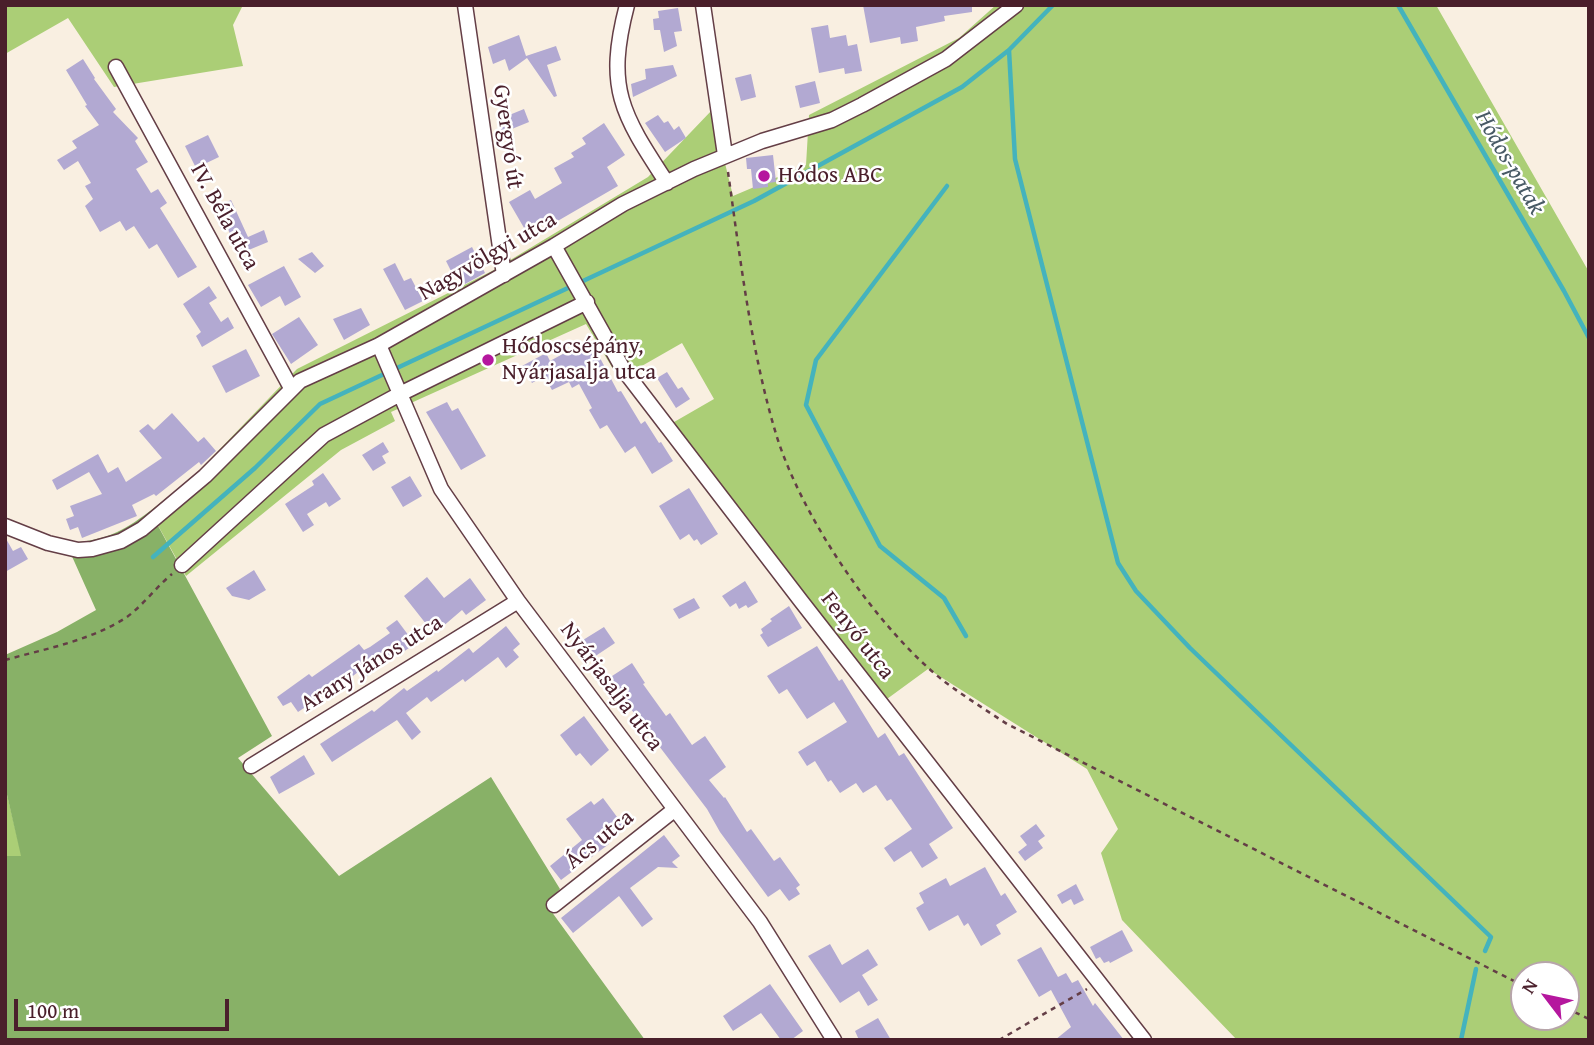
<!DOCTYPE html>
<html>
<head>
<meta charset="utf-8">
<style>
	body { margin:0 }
	#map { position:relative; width:1594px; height:1045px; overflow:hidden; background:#f9efe1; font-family:"Gentium Book Plus",serif }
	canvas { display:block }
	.frame { position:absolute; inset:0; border:7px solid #4a1f2b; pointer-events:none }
	.north { position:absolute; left:1510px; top:961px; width:70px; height:70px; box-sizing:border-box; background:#fff; border:2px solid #b7a5aa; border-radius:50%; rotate:302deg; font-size:19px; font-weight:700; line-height:28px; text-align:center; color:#4a1f2b }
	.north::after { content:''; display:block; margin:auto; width:24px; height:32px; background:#b5179e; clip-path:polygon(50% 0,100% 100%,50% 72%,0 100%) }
	.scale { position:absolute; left:14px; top:999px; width:215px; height:32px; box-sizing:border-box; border:4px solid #4a1f2b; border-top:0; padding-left:9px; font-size:21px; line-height:24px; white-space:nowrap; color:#4a1f2b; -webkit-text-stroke:5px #fff; paint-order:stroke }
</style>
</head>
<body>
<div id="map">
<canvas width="1594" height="1045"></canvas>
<div class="frame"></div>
<div class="north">N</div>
<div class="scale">100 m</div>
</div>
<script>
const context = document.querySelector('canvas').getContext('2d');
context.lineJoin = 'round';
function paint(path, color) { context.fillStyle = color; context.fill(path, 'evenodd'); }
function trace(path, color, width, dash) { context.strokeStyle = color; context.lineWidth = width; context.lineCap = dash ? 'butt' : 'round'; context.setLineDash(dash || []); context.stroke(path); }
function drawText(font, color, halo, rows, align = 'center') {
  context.font = font + ' "Gentium Book Plus",serif'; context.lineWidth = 5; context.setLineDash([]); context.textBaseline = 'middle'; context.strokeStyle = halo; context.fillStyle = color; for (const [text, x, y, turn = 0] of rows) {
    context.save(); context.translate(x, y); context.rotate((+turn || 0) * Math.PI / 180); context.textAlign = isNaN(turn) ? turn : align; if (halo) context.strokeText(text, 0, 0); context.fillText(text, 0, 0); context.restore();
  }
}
const green = new Path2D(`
	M5,5h238l-10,20 10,41 -129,21 -46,-69 -63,36z
	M996,5h440l153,267v768h-352l-115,-120 -21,-67 17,-24 -31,-60 -159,-100 -52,38 -214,-278 52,-30 -32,-56 -63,36 -33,-55 -195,88 4,9 -54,29 -155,126 -36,-65 41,-32 106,-110 195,-98 156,-94 64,-67 21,86 73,-31 3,-50 150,-77zM1524,975h42v42h-42z
	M5,786l17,71 -17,-1z`);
const forest = new Path2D(`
	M150,511l122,225 -34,22 101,118 152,-99 69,112 -14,15 99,136h-640v-184h16l-16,-70v-131l52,-23 39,-22 -30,-67c38,-2 55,-10 84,-32z`);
const stream = new Path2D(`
	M1398,5l166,286 25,47
	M1009,50l6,109 103,404 18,28 54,57 301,289 -6,14
	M947,186l-131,174 -10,45 74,141 64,52 22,38
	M153,557l102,-89 65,-64 434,-203 208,-114 47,-37 44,-45
	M1461,1040l15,-71`);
const building = new Path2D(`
	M863,5h109v7l-28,4 1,5 -29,6 2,14 -17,3 -1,-7 -30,6z
	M678,8l4,23 -8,1 3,14 -13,6 -4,-22h-6l-1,-11 6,-1 -1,-7z
	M828,25l2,13 16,-3 2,11 9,-2 5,27 -17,3 -1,-6 -25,5 -8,-45z
	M519,35l7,21 30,-10 5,14 -14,5 10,31 -3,1 -27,-39 -18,13 -4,-12 -12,5 -5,-17z
	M83,59l12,19 -1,1 22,30 -3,3 25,26 -3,3 13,21 -12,7 15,24 7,-4 9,14 -7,5 37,59 -19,11 -21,-34 -8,5 -15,-23 -8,5 -6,-10 -20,11 -15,-26 8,-7 -8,-13 6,-3 -13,-22 -14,9 -7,-10 20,-12 -5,-7 27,-16 -14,-19 2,-1 -21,-35z
	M673,65l4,11 -44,21 -2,-13 15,-5 -1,-10z
	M751,74l5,23 -15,4 -6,-23z
	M815,81l5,22 -20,5 -5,-22z
	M524,109l5,13 -27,11 -5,-13z
	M658,115l6,8 4,-2 6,9 5,-4 7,12 -21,14 -20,-29z
	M604,123l21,32 -18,12 11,19 -69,40 -2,-4 -20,11 -18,-31 21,-12 5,9 27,-16 -8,-15 20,-11 -3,-4 15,-9 -4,-6z
	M208,135l11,22 -23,11 -11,-22z
	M773,155l3,27 -8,1v4l-15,2 -2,-20h-4l-1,-11z
	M231,200l17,37 16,-7 4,12 -29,12 -12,-27 -6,2 -9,-20z
	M472,247l13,26 -20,11 -5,-10 -6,3 -8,-16z
	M312,252l12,14 -9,7 -17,-14z
	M395,263l9,18 7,-3 12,23 -18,9 -22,-41z
	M284,266l17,31 -16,9 -5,-10 -19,11 -13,-22z
	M209,286l8,12 -8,5 12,19 7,-5 6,11 -32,19 -6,-11 5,-4 -18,-28z
	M361,308l9,17 -26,15 -11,-21z
	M299,317l19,28 -27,19 -19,-30z
	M590,339l28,53 3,-1 20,33 4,-3 14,22 2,-1 12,19 -21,13 -17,-28 -10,7 -18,-28 -7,4 -11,-19 3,-2 -13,-24 -7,4 -3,-6 -17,8 -8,-14 -12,7 -10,-17 24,-13 4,8z
	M246,349l14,27 -34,17 -14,-27z
	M667,372l11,17 4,-2 8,12 -14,9 -19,-30z
	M447,402l5,9 6,-3 28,48 -25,14 -35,-58z
	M172,413l26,29 6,-5 12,14 -15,14 -2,-3 -43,34 -2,-2 -22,11 5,11 -55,22 -4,-11 -8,3 -4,-11 8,-3 -4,-10 32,-12 -13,-22 -32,18 -5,-10 46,-26 10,19 10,-6 8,15 36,-24 -23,-27 9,-7 6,6z
	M383,442l6,10 -7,4 4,7 -13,8 -11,-16z
	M323,473l18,26 -12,8 -3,-5 -19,12 7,11 -11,7 -18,-28 29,-19 -2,-4z
	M410,476l12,20 -19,11 -12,-20z
	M689,488l29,46 -17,11 -4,-6 -3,2 -5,-7 -9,6 -21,-34z
	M5,537l8,14 8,-4 7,12 -23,13z
	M254,570l12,20 -17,10 -17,-4 -6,-8z
	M427,577l17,21 26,-20 16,22 -20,15 -4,-5 -28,24 -30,-38z
	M745,581l13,21 -10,6 -2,-3 -7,4 -3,-6 -6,4 -8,-11z
	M694,598l6,10 -21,11 -6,-10z
	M789,606l13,22 -34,19 -8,-12 3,-2 -2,-4 11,-8 -2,-2z
	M397,620l18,24 -52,35 -5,-7 -31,24 -2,-2 -27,18 -7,-10 -8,4 -6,-9 32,-23 3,3 47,-33 5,6 6,-3 20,-14 -4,-5z
	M506,626l14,18 -7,6 6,7 -13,11 -8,-11 -33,25 -2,-3 -32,23 -4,-5 -21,16 15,19 -9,8 -15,-20 -65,42 -12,-18 52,-34 2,2 30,-24 3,3 30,-21 1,2 31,-24 4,5z
	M604,627l11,16 -21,14 -11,-17z
	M817,646l22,35 3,-2 36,59 7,-5 14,23 5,-3 49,75 -24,16 9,14 -16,10 -11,-17 -17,11 -10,-14 28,-19 -21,-30 -4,2 -11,-16 -13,8 -7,-10 -16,10 -9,-13 -3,2 -13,-21 -8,5 -9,-14 49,-30 -13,-20 -27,17 -20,-30 -8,5 -12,-18z
	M632,663l13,20 -2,1 23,32 4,-3 22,32 13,-9 21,31 -17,13 15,18 1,-1 22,35 4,-3 23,32 6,-4 20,28 -4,3 4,6 -11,7 -9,-12 -12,8 -48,-65 -13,-23 -86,-113 -12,-18z
	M584,716l25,34 -18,16 -11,-13 -4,3 -16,-21z
	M304,755l11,19 -36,20 -9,-17z
	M603,798l20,27 -18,14 4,5 -48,36 -11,-14 32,-26 -16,-21 25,-18 3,4z
	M1036,824l9,12 -7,5 5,7 -18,13 -7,-9 9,-7 -7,-9z
	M664,835l16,21 -8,6 6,6 -20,-1 -28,21 23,31 -11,8 -23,-31 -46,37 -12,-15z
	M985,867l16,29 4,-3 12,19 -21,13 5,9 -20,12 -13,-23 -4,3 -6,-11 -29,16 -13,-23 8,-5 -5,-10 27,-15 4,8z
	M1076,884l8,16 -10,5 -3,-6 -9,5 -5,-9z
	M1122,930l11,21 -23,12 -1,-2 -5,2 -4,-6 -4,2 -6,-12z
	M830,944l12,21 26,-16 10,16 -16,10 16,25 -10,6 -9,-15 -19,12 -32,-47z
	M1041,947l17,30 8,-4 6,10 6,-3 15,26 2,-3 29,37h-69l16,-13 -20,-37 -12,7 -22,-37z
	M770,984l33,47 -12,9h-10l-20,-27 -28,18 -10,-15z
	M878,1018l13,22h-32l-4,-9z`);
const path = new Path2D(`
	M728,172c12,85 23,179 48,262 25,82 101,195 169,248 20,15 41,28 62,42l517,262
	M5,660c40,-11 83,-19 119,-41 18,-12 31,-31 48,-45
	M1566,1008l23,11
	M999,1040l88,-51`);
const street = new Path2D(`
	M465,5l39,270
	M627,5c-22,84 -5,109 40,178
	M703,5l22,150
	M116,67l175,321
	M554,246l69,123 178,232 343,439
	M379,345l62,144 77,112 242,321 74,118
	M5,526l43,17 30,7 14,-1 29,-8 21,-12 63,-53 95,-95 79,-36 175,-99 69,-42 71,-35 68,-28 70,-21 30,-15 84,-46 70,-54
	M182,565l142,-130 76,-41 187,-92
	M251,766l267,-165
	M554,905l120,-95`);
const markers = [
	[764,176,7,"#b5179e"],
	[488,360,7,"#b5179e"]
];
const streetNames = [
	["Gyergyó út",507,137,82],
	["IV. Béla utca",224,217,61],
	["Nagyvölgyi utca",488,257,-30],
	["Fenyő utca",857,636,52],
	["Arany János utca",372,664,-32],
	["Nyárjasalja utca",611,687,53],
	["Ács utca",600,840,-39]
];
const poiNames = [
	["Hódos ABC",778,176],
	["Hódoscsépány,",502,347],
	["Nyárjasalja utca",502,373]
];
const waterNames = [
	["Hódos-patak",1509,163,60]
];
paint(green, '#abce76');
paint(forest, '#88b167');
trace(stream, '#44b3bd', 4.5);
paint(building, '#b2a9d2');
trace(street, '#643e46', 17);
trace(path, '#643e46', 2.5, [5, 5]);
trace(street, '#fff', 14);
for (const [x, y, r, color] of markers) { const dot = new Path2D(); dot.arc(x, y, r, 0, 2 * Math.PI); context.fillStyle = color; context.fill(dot); trace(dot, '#fff', 2.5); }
drawText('23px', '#4a1f2b', '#fff', streetNames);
drawText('23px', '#4a1f2b', '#fff', poiNames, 'left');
drawText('italic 24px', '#485a65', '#fff', waterNames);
</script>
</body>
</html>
